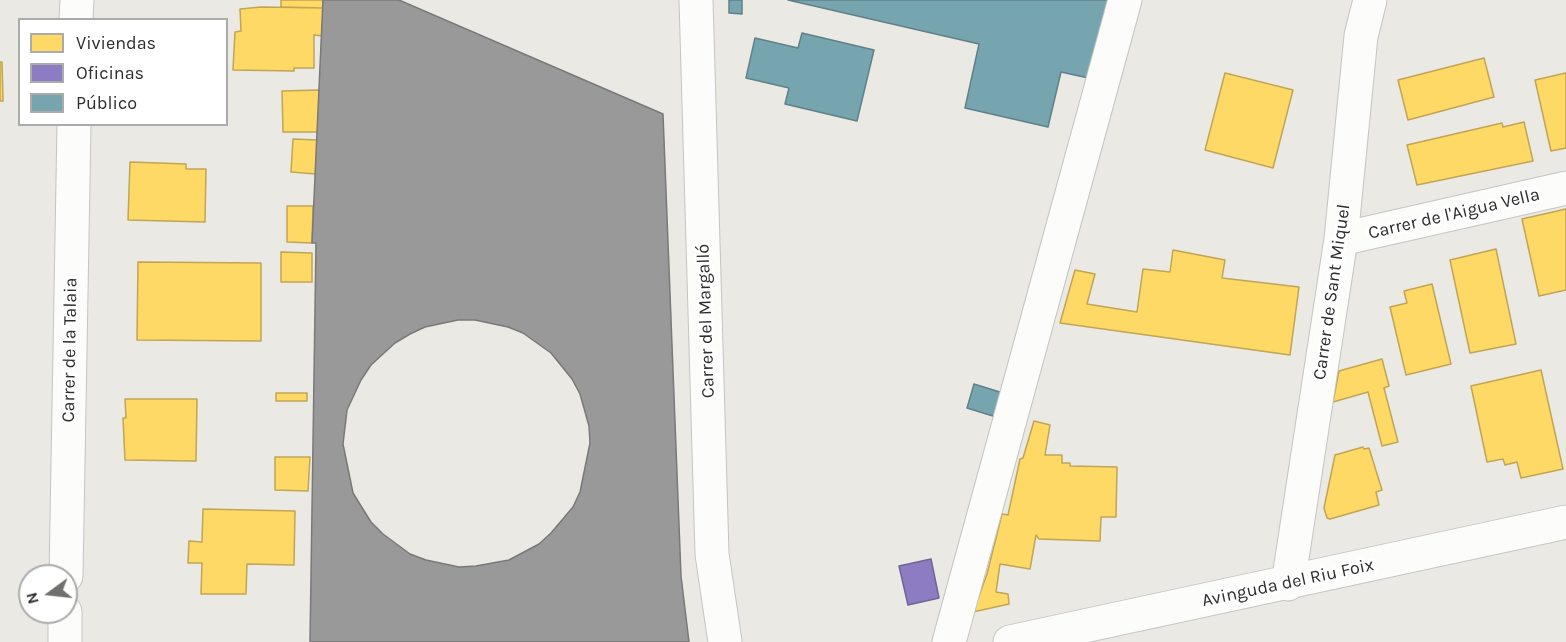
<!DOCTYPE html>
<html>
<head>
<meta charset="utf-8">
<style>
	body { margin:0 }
	#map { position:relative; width:1566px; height:642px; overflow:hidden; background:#eae9e4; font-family:Karla,sans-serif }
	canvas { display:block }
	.legend { position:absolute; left:18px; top:18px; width:210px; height:108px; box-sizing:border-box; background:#fff; border:2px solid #ababab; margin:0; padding:8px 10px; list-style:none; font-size:18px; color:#2d2d2d }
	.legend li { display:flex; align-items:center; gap:12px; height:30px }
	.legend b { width:30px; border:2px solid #ababab }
	.north { position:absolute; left:18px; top:564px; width:60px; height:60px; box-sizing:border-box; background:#fff; border:2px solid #ababab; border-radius:50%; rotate:255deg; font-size:16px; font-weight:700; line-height:24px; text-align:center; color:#2d2d2d }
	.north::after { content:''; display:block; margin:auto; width:21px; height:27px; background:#6f6f6d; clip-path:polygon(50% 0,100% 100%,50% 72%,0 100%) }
</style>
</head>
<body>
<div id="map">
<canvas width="1566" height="642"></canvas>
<ul class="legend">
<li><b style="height:16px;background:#ffd966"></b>Viviendas</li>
<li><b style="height:16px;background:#8e7cc3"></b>Oficinas</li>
<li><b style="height:16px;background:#76a5af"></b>Público</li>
</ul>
<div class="north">N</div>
</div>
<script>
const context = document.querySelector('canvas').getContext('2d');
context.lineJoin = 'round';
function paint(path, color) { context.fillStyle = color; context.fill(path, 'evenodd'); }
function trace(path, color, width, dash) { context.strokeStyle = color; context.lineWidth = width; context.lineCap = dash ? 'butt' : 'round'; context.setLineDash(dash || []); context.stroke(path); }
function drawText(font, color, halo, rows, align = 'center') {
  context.font = font + ' Karla,sans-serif'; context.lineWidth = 6; context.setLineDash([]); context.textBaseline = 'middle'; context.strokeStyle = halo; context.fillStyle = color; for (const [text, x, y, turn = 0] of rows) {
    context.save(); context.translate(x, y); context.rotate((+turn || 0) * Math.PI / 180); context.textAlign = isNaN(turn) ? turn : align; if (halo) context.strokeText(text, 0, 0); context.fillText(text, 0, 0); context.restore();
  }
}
const homes = new Path2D(`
	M281,0h42v8l-42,-1z
	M261,7l62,1v28l-9,-1v33h-20v3l-61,-1 2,-38 6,-1 -1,-22z
	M1484,58l10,39 -86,23 -10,-40z
	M0,62h2l1,39h-3z
	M1225,73l68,17 -20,78 -68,-18z
	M1566,73v75l-15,3 -16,-71z
	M320,90l-2,42h-35l-1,-41z
	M1524,122l9,39 -116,24 -10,-40 95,-22 1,4z
	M293,139l24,1 -1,34 -25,-2z
	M130,162l56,2v5h20l-1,53 -77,-2z
	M287,206h26l-1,37 -25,-1z
	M1566,209v81l-27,6 -17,-77z
	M1496,249l20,95 -46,9 -20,-93z
	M1173,250l52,10 -3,18 77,9 -9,68 -230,-32 15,-53 20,4 -8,30 50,8 6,-43 27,3z
	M281,252l31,1v29h-31z
	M138,262l123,1v78l-124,-1z
	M1432,284l19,80 -45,11 -16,-68 17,-4 -3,-12z
	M1382,359l7,27 -5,2 14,54 -16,4 -14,-54 -35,10 6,-31z
	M1541,370l22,99 -42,9 -4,-16 -12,3 -2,-6 -16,3 -16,-76z
	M276,393h31v8h-31z
	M125,399h72l-1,62 -71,-1 -2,-42h3z
	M1034,421l16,4 -5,30h17v8h8v3l47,1 -1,50h-15l-1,24 -61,-2 -3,-4 -6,34 -30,-5 -4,28 12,2 1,10 -36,8 14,-38 15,-60 6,1 12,-56 3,-1z
	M1363,447l1,2 5,-1 13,42 -6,2 3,13 -49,14 -3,-1 -3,-10 11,-53z
	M275,457h35l-2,34 -33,-1z
	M203,509l92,2 -1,54 -47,-1 -1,30h-45l1,-31h-14l1,-22 13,1z`);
const offices = new Path2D(`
	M931,559l8,39 -31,7 -9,-39z`);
const public = new Path2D(`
	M729,0h13v14l-13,-1z
	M788,0h323l-18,79 -32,-7 -13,55 -83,-19 14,-64z
	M802,33l72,17 -17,71 -72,-17 4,-16 -43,-10 9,-40 43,10z
	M974,384l29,9 -7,24 -29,-9z`);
const industry = new Path2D(`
	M323,0h76l264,114 18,462 8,66h-379l6,-399h-4zM458,320h17l33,7 15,6 28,20 21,26 8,15 9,32 1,17 -10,49 -7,15 -22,26 -12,11 -30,16 -33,6 -17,1 -33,-7 -16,-6 -27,-20 -12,-12 -18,-29 -10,-49 4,-34 14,-30 10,-15 24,-22 15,-9 15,-7z`);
const minor = new Path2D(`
	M696,0l16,554 13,88
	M76,20l1,-20
	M1341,239l225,-51
	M66,576l8,-452
	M1288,584l53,-345 20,-203 9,-36
	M65,642v-30
	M949,642l176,-642
	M1010,642l556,-120`);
const streetNames = [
	["Carrer de l'Aigua Vella",1454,214,-13],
	["Carrer de Sant Miquel",1332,292,-82],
	["Carrer del Margalló",706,321,-92],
	["Carrer de la Talaia",70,350,-89],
	["Avinguda del Riu Foix",1288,583,-12]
];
paint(homes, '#ffd966');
trace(homes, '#c0a555', 1.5);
paint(offices, '#8e7cc3');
trace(offices, '#716496', 1.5);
paint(public, '#76a5af');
trace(public, '#608188', 1.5);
paint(industry, '#999');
trace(industry, '#797979', 1.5);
trace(minor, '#c4c4c4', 35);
trace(minor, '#fcfcfb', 33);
drawText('18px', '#2d2d2d', '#fff', streetNames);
</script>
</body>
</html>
